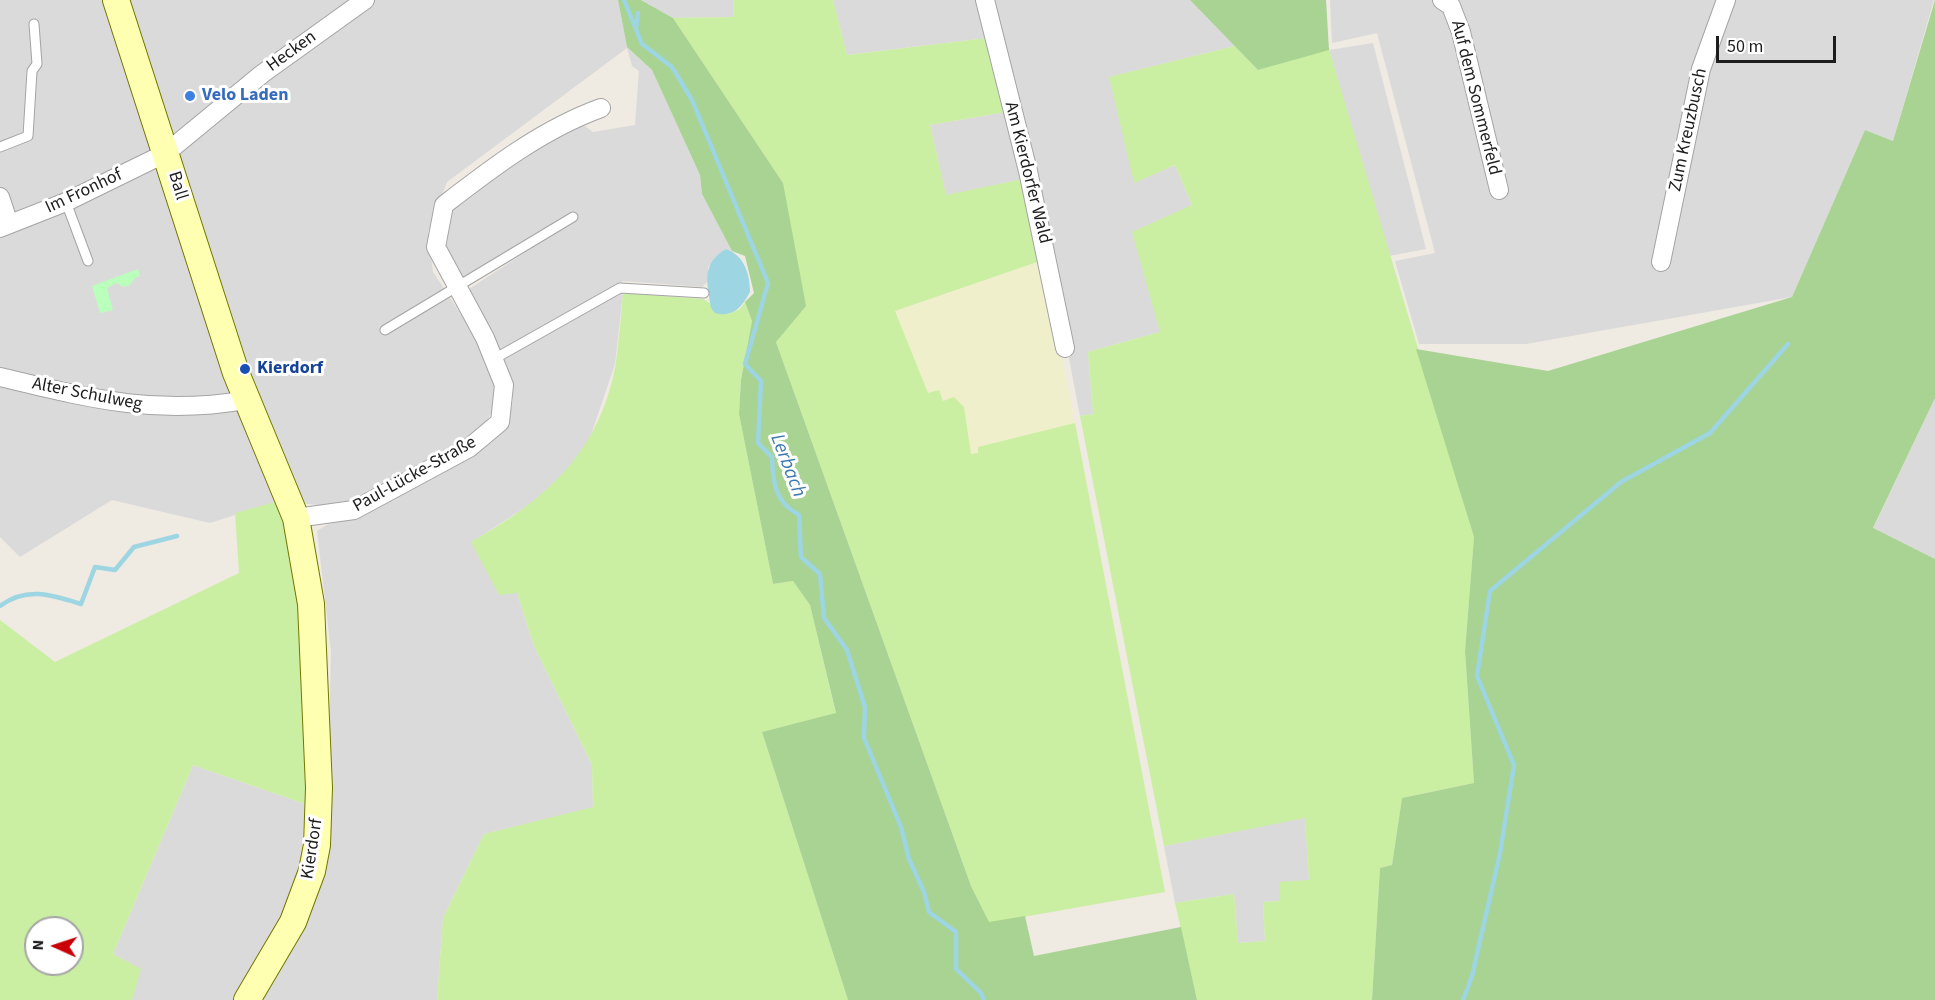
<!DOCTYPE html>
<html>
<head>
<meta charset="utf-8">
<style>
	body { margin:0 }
	#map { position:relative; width:1935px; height:1000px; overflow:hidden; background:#efeae2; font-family:"Source Sans 3",sans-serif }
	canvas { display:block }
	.north { position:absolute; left:24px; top:916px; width:60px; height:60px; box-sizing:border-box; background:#fff; border:2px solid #a5a5a5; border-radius:50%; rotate:273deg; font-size:16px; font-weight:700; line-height:24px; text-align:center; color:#1d1d1d }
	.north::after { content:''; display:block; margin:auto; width:21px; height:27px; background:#ca0008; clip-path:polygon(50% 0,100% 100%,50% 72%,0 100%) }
	.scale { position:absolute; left:1716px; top:36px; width:120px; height:27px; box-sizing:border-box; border:3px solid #1d1d1d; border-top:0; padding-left:8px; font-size:18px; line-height:21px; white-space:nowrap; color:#1d1d1d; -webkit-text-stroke:4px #fff; paint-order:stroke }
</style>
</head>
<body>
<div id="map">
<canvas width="1935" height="1000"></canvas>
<div class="north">N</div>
<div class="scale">50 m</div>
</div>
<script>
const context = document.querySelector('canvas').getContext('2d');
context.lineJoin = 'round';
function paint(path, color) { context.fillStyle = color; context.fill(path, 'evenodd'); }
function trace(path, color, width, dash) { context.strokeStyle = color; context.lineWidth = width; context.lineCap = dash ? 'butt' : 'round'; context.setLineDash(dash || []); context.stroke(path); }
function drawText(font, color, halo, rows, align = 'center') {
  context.font = font + ' "Source Sans 3",sans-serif'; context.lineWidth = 6; context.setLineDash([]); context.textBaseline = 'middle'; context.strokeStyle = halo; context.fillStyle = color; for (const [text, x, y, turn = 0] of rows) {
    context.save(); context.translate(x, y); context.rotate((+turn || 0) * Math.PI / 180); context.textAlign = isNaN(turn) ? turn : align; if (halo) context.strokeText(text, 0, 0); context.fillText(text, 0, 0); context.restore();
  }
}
const residential = new Path2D(`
	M0,0h618l9,47 25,23 48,105 2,19 30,57 -6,-2 -18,18v14l-6,6 -79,-6 -126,72 -34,-60 113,-74 -5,-7 -108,70 -20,-38 2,-19 8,-17 14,-15 103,-67 11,-3 12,9 42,-7 4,-54 -7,-5 -5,-18 -180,134 -19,50 5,40 50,76 16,48 -16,33 -145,78 -59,-6 -69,22 -98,-23 -92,57 -20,-20z
	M641,0h92l1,17 -61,1z
	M833,0h146l8,38 -140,17z
	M991,0h199l45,46 -125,31 25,105 40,-17 17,40 -32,127 -72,20 5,62 -13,2 -22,-115 -35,-122 -77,17 -16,-71 76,-13z
	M1330,0h604l-41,141 -28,-11 -73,167 -266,47h-107l-24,-83 40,-8 -58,-220 -45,10z
	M1373,43l53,206 -37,7 -60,-206z
	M619,293h4l-8,71 -26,77 -22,30 -35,32 -60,39 45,51 17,53 58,119 1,43 -109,26 -41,84 -6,82h-179l70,-206 3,-143 -14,-120 11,-7 33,-7 130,-74 17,-22 5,-21 -1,-16 -10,-24z
	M1935,398v161l-62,-30z
	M193,765l112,39 -5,70 -20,47 -45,79h-103l8,-31 -27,-15z
	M1305,817l4,63 -28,21 -18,1 2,39 -27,2 -4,-49 -59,9 -11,-57z`);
const farmland = new Path2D(`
	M1043,260l32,163 -97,24 1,6 -8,1 -7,-47 -36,-14 -33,-82z`);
const grass = new Path2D(`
	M733,0h100l14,55 140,-17 19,74 -76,13 16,70 77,-16 20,81 -148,51 33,82 11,-3 4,11 11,-4 10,10 7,47 7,-1v-6l97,-24 90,469 -176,31 -18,-37 -195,-544 7,-159 -110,-165 61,-1z
	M1235,46l23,24 71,-21 145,488 -9,114 9,132 -72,15 -10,67 -12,3 -8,132h-175l-22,-97 59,-9 4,49 27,-2 -2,-39 17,-1 -1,-19 30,-2 -4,-62 -141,28 -84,-430 13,-2 -5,-62 72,-20 -28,-100 60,-27 -17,-40 -41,18 -25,-106z
	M623,293l80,6 25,15 12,-5 5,-7 7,19 -11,59 -2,34 34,170 20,-3 17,24 26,109 -74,18 86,268h-411l6,-82 41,-84 109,-27 -1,-42 -58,-119 -17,-53 -18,2 -28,-53c75,-42 130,-91 145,-180 3,-23 5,-46 7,-69z
	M279,501l17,62 9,178v63l-112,-39 -80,189 28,15 -9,31h-132v-380l55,42 184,-89 -4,-60zM36,928h36v36h-36z`);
const forest = new Path2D(`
	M618,0h23l32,18 110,165 23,123 -30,36 195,544 18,36 36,-6 9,40 147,-29 16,73h-349l-86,-268 74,-19 -26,-108 -17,-24 -20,3 -34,-170 2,-34 11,-59 -7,-19 9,-9 -9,-37 -13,-5 -30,-57 -2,-19 -48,-105 -25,-23z
	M1190,0h136l3,50 -71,20z
	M1935,0v398l-62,130 62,31v441h-563l8,-132 12,-3 10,-67 72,-15 -9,-132 9,-114 -58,-188 132,22 244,-74 73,-167 28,11z`);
const park = new Path2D(`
	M138,269l2,7 -5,2 -5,7 -7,2 -6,-4 -10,5 6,22 -13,3 -8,-27z`);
const water = new Path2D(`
	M726,249c18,6 24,25 24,43 -8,15 -17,26 -35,21l-4,-5c-4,-26 -10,-44 15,-59z`);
const stream = new Path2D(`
	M624,0l18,44 30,23 20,33 76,183 -23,81 16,17 -3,62 14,14c1,27 3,45 27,58l2,42 19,17 4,44 23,32 18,57 -1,31 37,89 8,32 15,33 5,20 27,20v37l25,24 3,7
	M636,28l2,-15
	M0,606c27,-20 52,-11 81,-2l14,-37 20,3 19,-23 43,-11
	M1463,1000l9,-24 28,-123 14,-88 -37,-89 13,-85 131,-109 89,-49 78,-89`);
const lane = new Path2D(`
	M0,147l28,-11 4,-65 5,-7 -3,-40
	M66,202l22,59
	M385,330l188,-113
	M494,359l126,-71 84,5`);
const street = new Path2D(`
	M985,0l43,171 37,177
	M1442,0l9,6 10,26 38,158
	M0,197l9,27
	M0,228l66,-26 100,-49 96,-79 103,-74
	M1661,262l40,-193 25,-69
	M0,377c88,21 155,39 246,23
	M296,518l58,-8 115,-62 31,-26 4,-37 -19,-47 -49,-91 8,-42c49,-38 99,-76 157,-97`);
const secondary = new Path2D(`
	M116,0l120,373 60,145 15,86 8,184 -2,57 -5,26 -19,51 -46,78`);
const markers = [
	[190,96,6,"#3f7fe0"],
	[245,369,6,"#1a4fb4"]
];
const streetNames = [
	["Hecken",292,52,-36],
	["Auf dem Sommerfeld",1475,98,76],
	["Zum Kreuzbusch",1689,130,-78],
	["Am Kierdorfer Wald",1027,173,76],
	["Ball",177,186,73],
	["Im Fronhof",84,192,-25],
	["Alter Schulweg",87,395,11],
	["Paul-Lücke-Straße",415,475,-29],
	["Kierdorf",313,849,-81]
];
const shopNames = [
	["Velo Laden",202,96]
];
const transitNames = [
	["Kierdorf",257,369]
];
const waterNames = [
	["Lerbach",787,466,69]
];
paint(residential, '#dbdada');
paint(farmland, '#eff0cb');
paint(grass, '#cbefa2');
paint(forest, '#a8d392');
paint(park, '#baffbc');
paint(water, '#9dd5e2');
trace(stream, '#9dd5e2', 4.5);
trace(lane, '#a4a4a4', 11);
trace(street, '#a4a4a4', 20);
trace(secondary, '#707800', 28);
trace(lane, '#fff', 9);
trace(street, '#fff', 18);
trace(secondary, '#feffb0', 26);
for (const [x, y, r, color] of markers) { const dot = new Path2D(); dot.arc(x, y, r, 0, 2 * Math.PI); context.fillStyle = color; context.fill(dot); trace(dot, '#fff', 2); }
drawText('18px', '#1d1d1d', '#fff', streetNames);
drawText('bold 18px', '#366cbe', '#fff', shopNames, 'left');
drawText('bold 18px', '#164399', '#fff', transitNames, 'left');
drawText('italic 20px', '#3e7aae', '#fff', waterNames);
</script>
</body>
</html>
